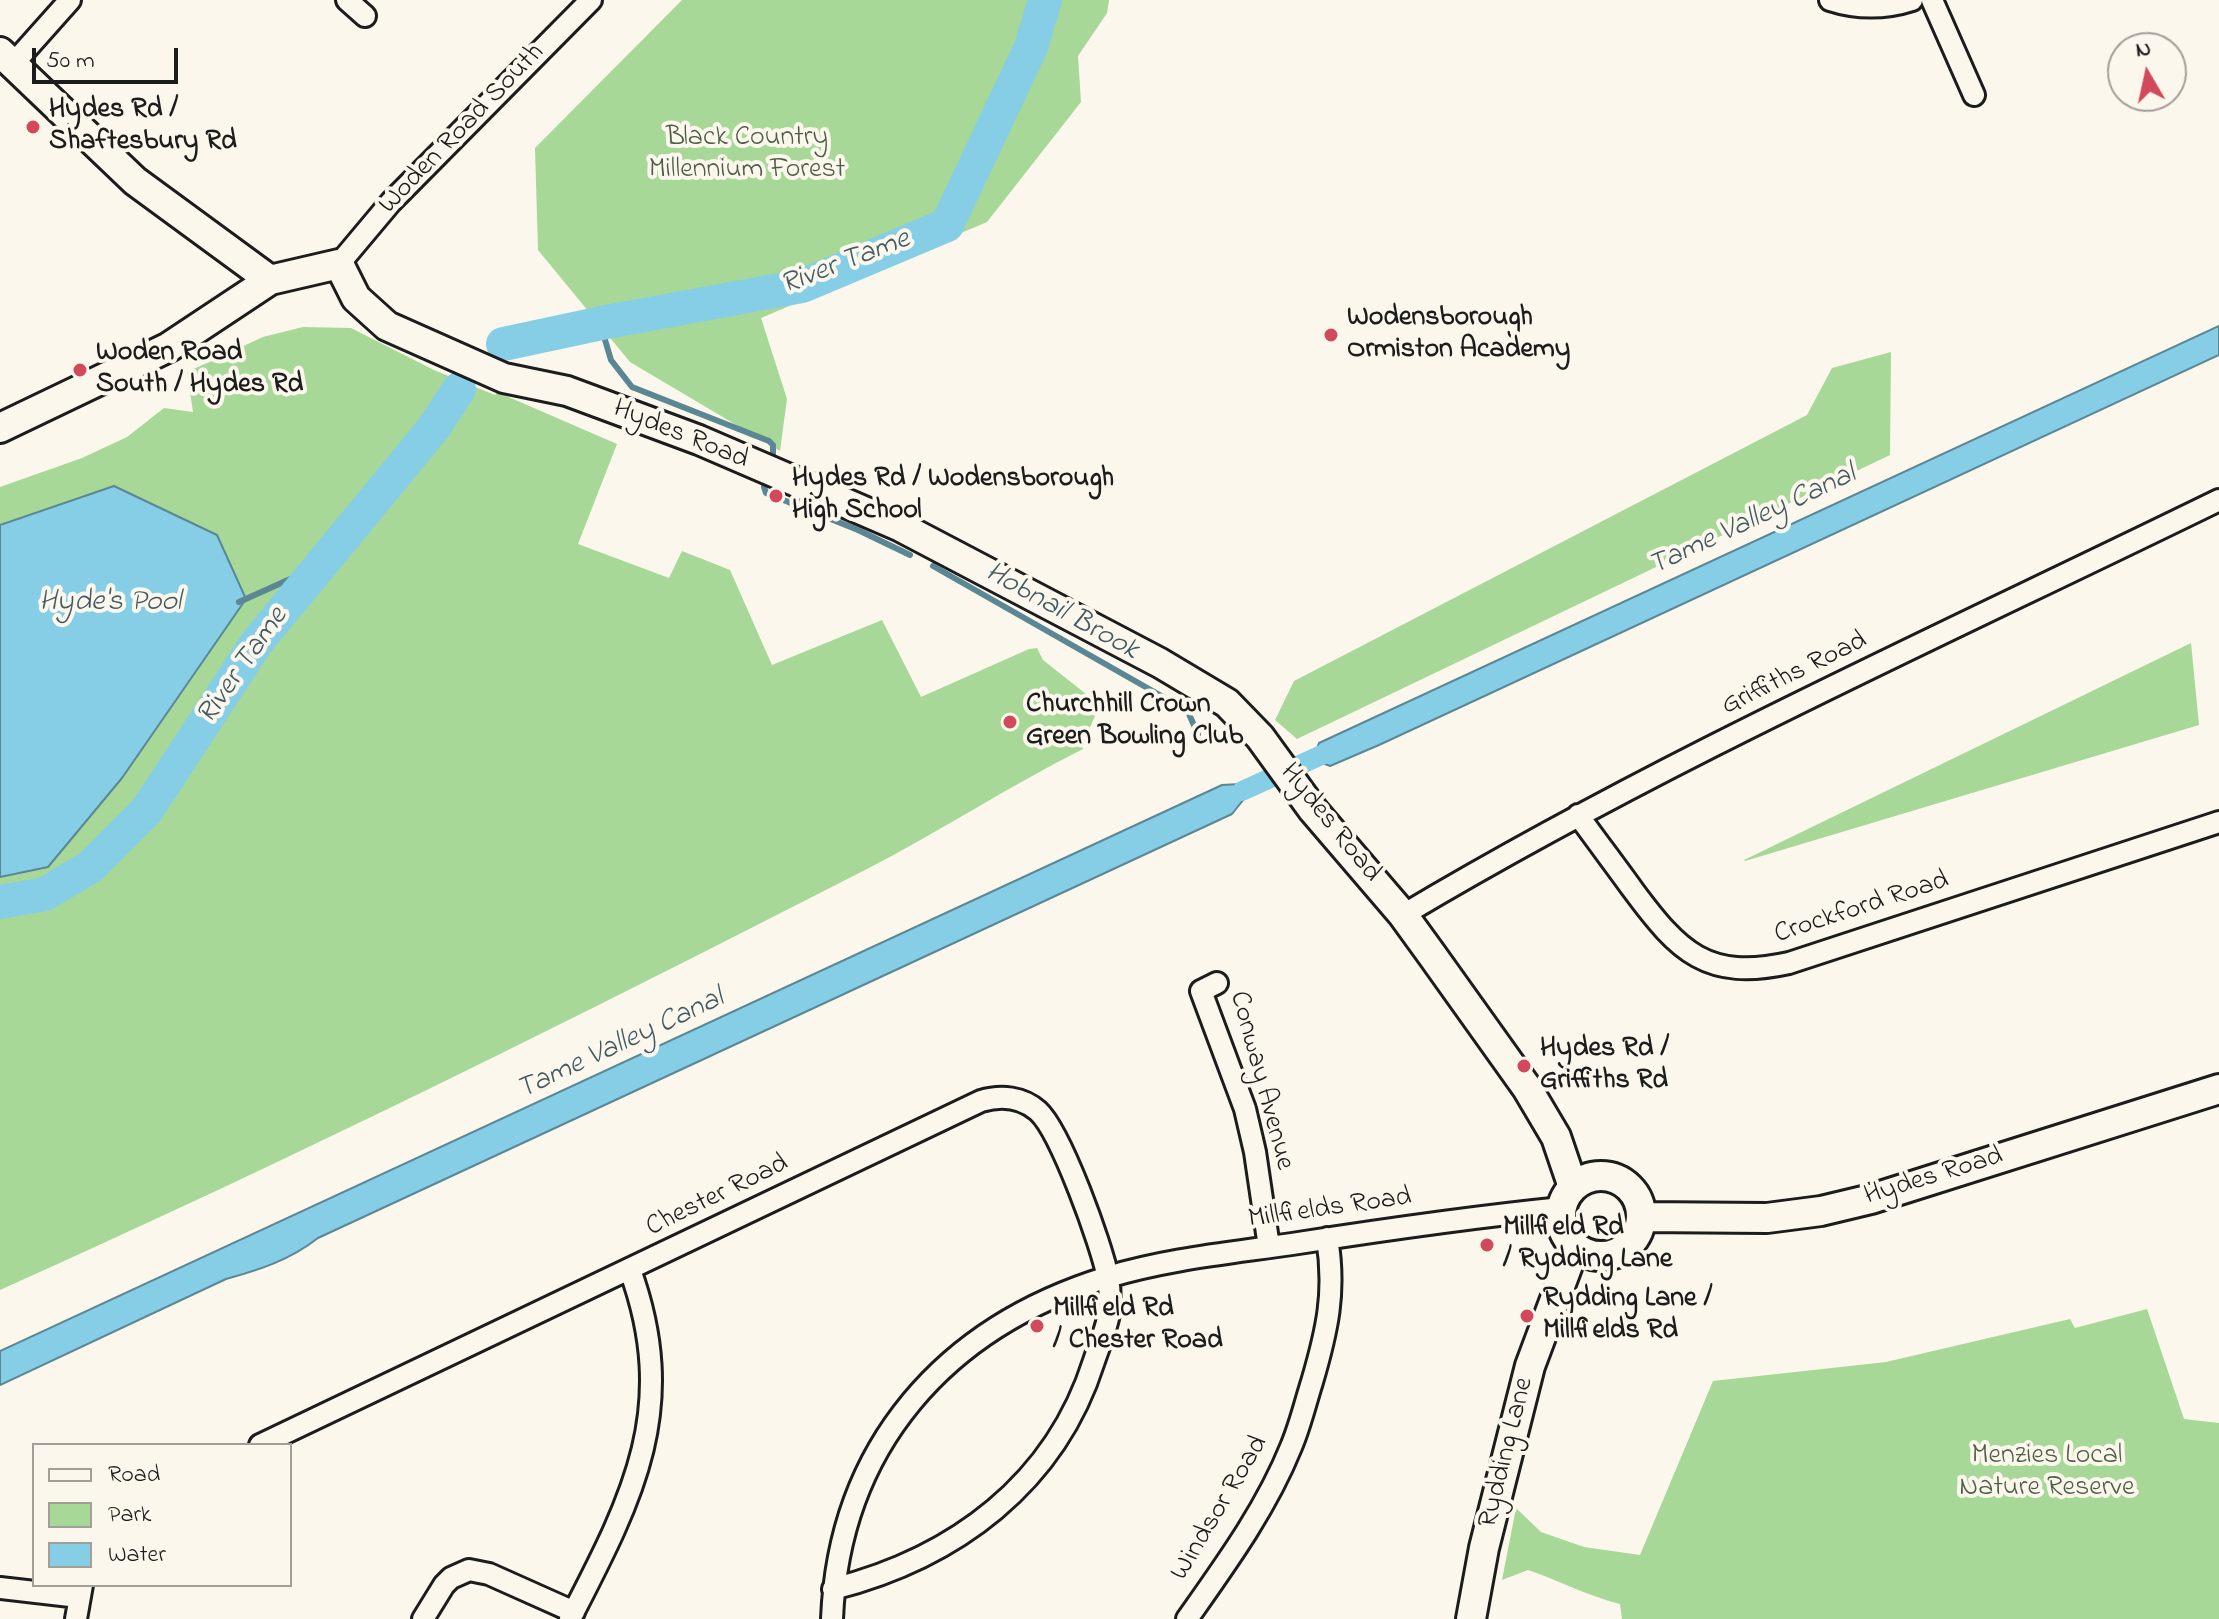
<!DOCTYPE html>
<html>
<head>
<meta charset="utf-8">
<style>
	body { margin:0 }
	#map { position:relative; width:2219px; height:1619px; overflow:hidden; background:#fbf7ec; font-family:"Indie Flower",sans-serif }
	canvas { display:block }
	.legend { position:absolute; left:32px; top:1443px; width:260px; height:144px; box-sizing:border-box; background:#fbf7ec; border:2px solid #a29f99; margin:0; padding:10px 14px; list-style:none; font-size:24px; color:#1c1c1c }
	.legend li { display:flex; align-items:center; gap:16px; height:40px }
	.legend b { width:40px; border:2px solid #a29f99 }
	.north { position:absolute; left:2107px; top:32px; width:80px; height:80px; box-sizing:border-box; background:#fbf7ec; border:2px solid #a29f99; border-radius:50%; rotate:351deg; font-size:22px; font-weight:700; line-height:32px; text-align:center; color:#1c1c1c }
	.north::after { content:''; display:block; margin:auto; width:28px; height:36px; background:#d1495b; clip-path:polygon(50% 0,100% 100%,50% 72%,0 100%) }
	.scale { position:absolute; left:32px; top:48px; width:146px; height:36px; box-sizing:border-box; border:4px solid #1c1c1c; border-top:0; padding-left:10px; font-size:24px; line-height:28px; white-space:nowrap; color:#1c1c1c; -webkit-text-stroke:6px #fbf7ec; paint-order:stroke }
</style>
</head>
<body>
<div id="map">
<canvas width="2219" height="1619"></canvas>
<ul class="legend">
<li><b style="height:10px;background:#fbf7ec"></b>Road</li>
<li><b style="height:22px;background:#a7d898"></b>Park</li>
<li><b style="height:22px;background:#85cee6"></b>Water</li>
</ul>
<div class="north">N</div>
<div class="scale">50 m</div>
</div>
<script>
const context = document.querySelector('canvas').getContext('2d');
context.lineJoin = 'round';
function paint(path, color) { context.fillStyle = color; context.fill(path, 'evenodd'); }
function trace(path, color, width, dash) { context.strokeStyle = color; context.lineWidth = width; context.lineCap = dash ? 'butt' : 'round'; context.setLineDash(dash || []); context.stroke(path); }
function drawText(font, color, halo, rows, align = 'center') {
  context.font = font + ' "Indie Flower",sans-serif'; context.lineWidth = 8; context.setLineDash([]); context.textBaseline = 'middle'; context.strokeStyle = halo; context.fillStyle = color; for (const [text, x, y, turn = 0] of rows) {
    context.save(); context.translate(x, y); context.rotate((+turn || 0) * Math.PI / 180); context.textAlign = isNaN(turn) ? turn : align; if (halo) context.strokeText(text, 0, 0); context.fillText(text, 0, 0); context.restore();
  }
}
const green = new Path2D(`
	M682,0h427l-2,13 -29,43 3,46 -94,120 -226,96 26,81 -7,52 -150,-89 -92,-112 -3,-102z
	M303,327l48,1 83,42 61,25 2,-3 120,52 -39,100 91,34 13,-27 48,19 42,95 110,-45 39,77 108,-48 8,-1 6,12 57,45 -18,40 1,4c-74,37 -144,83 -218,121 -285,146 -572,289 -865,420v-413l48,-10 66,-381 -114,39v-38l82,-29 45,-21 37,-29 29,4 -6,-40 76,-35z
	M1891,352l-1,103 -593,284 -22,-19 19,-39 513,-266 25,-47z
	M2191,643l8,82 -454,136 -1,-1z
	M2147,1309l37,110 35,4v196h-597l-2,-15c-32,-8 -60,-23 -92,-34l-26,10 14,-72 25,24 43,15 56,8 73,-174 173,-19 184,-43 5,9z`);
const water = new Path2D(`
	M2219,326v29l-840,390 -49,21 -17,-7 6,-16z
	M114,486l103,49 29,64 -124,179 -74,89 -48,10v-352z
	M1256,778l11,1 -5,11 -18,9 -12,15 -914,424c-28,22 -59,32 -92,41l-226,106v-34l1222,-566 18,-1z`);
const stream = new Path2D(`
	M600,323l11,37 21,27 137,54 4,4v9
	M764,487l2,6 92,37 52,25
	M933,566l246,140 9,6 10,22
	M239,602l78,-35`);
const canal = new Path2D(`
	M1242,791l95,-43`);
const river = new Path2D(`
	M503,344l103,-22 196,-36 145,-61 84,-178 14,-47
	M0,902l45,-8 45,-27 57,-57 110,-168 129,-156 49,-60 24,-37`);
const street = new Path2D(`
	M347,0l18,16
	M1830,0c28,9 54,9 82,0
	M1932,0l42,95
	M13,64l57,-64
	M339,264l52,-62 200,-202
	M1578,815c18,25 37,50 55,75 46,62 74,91 156,73l430,-141
	M1403,915c262,-156 542,-281 816,-415
	M1217,983l-16,8 44,118 10,43 14,95
	M260,1445l721,-344c20,-6 41,-4 57,10 23,21 64,135 70,167 2,11 2,25 1,36 -3,16 -10,32 -15,47 -39,123 -139,197 -261,228
	M0,1588l79,9
	M76,1619l6,-34
	M423,1619l21,-34 7,-7 18,-8 20,4 85,38
	M570,1619c63,-122 110,-211 60,-349
	M832,1619c7,-173 113,-292 276,-342 59,-18 123,-24 184,-33 90,-14 180,-27 270,-36
	M1187,1619c38,-54 79,-110 104,-172 9,-21 14,-43 21,-65 15,-51 24,-90 15,-144`);
const secondary = new Path2D(`
	M0,52l135,129 135,99
	M0,428l169,-81 101,-67 69,-16 17,34 31,28 117,52 63,13 132,49 202,87 259,136 67,40 33,34 53,73 90,105 29,40 95,133 29,49 17,50
	M1561 1216a40 40 0 1 1 80 0a40 40 0 1 1-80 0Z
	M1641,1217l126,1 54,-7 50,-12 348,-110
	M1471,1619l13,-71 46,-182 45,-120`);
const markers = [
	[33,127,8,"#d1495b"],
	[1331,335,8,"#d1495b"],
	[80,370,8,"#d1495b"],
	[776,496,8,"#d1495b"],
	[1010,722,8,"#d1495b"],
	[1524,1066,8,"#d1495b"],
	[1487,1245,8,"#d1495b"],
	[1527,1316,8,"#d1495b"],
	[1037,1326,8,"#d1495b"]
];
const poiNames = [
	["Hydes Rd /",49,111],
	["Shaftesbury Rd",49,143],
	["Wodensborough",1347,319],
	["Ormiston Academy",1347,351],
	["Woden Road",96,354],
	["South / Hydes Rd",96,386],
	["Hydes Rd / Wodensborough",792,480],
	["High School",792,512],
	["Churchhill Crown",1026,706],
	["Green Bowling Club",1026,738],
	["Hydes Rd /",1540,1050],
	["Griffiths Rd",1540,1082],
	["Millfield Rd",1503,1229],
	["/ Rydding Lane",1503,1261],
	["Rydding Lane /",1543,1300],
	["Millfields Rd",1543,1332],
	["Millfield Rd",1053,1310],
	["/ Chester Road",1053,1342]
];
const streetNames = [
	["Woden Road South",463,130,-46],
	["Hydes Road",680,436,22],
	["Griffiths Road",1795,675,-26],
	["Hydes Road",1329,824,51],
	["Crockford Road",1862,909,-18],
	["Conway Avenue",1260,1081,75],
	["Hydes Road",1934,1178,-17],
	["Chester Road",718,1197,-26],
	["Millfields Road",1330,1210,-8],
	["Rydding Lane",1508,1453,-76],
	["Windsor Road",1221,1509,-59]
];
const parkNames = [
	["Black Country",747,139],
	["Millennium Forest",747,171],
	["Menzies Local",2047,1457],
	["Nature Reserve",2047,1489]
];
const waterNames = [
	["River Tame",846,264,-21],
	["Tame Valley Canal",1753,522,-25],
	["Hyde's Pool",110,604],
	["Hobnail Brook",1061,613,29],
	["River Tame",244,667,-55],
	["Tame Valley Canal",621,1046,-25]
];
paint(green, '#a7d898');
paint(water, '#85cee6');
trace(water, '#5b8795', 2);
trace(stream, '#5b8795', 6);
trace(canal, '#85cee6', 20);
trace(river, '#85cee6', 34);
trace(street, '#1c1c1c', 26);
trace(secondary, '#1c1c1c', 34);
trace(street, '#fbf7ec', 20);
trace(secondary, '#fbf7ec', 28);
for (const [x, y, r, color] of markers) { const dot = new Path2D(); dot.arc(x, y, r, 0, 2 * Math.PI); context.fillStyle = color; context.fill(dot); trace(dot, '#fbf7ec', 3); }
drawText('bold 28px', '#1c1c1c', '#fbf7ec', poiNames, 'left');
drawText('28px', '#1c1c1c', '#fbf7ec', streetNames);
drawText('28px', '#4d5e47', '#fbf7ec', parkNames);
drawText('italic 30px', '#415a63', '#fbf7ec', waterNames);
</script>
</body>
</html>
